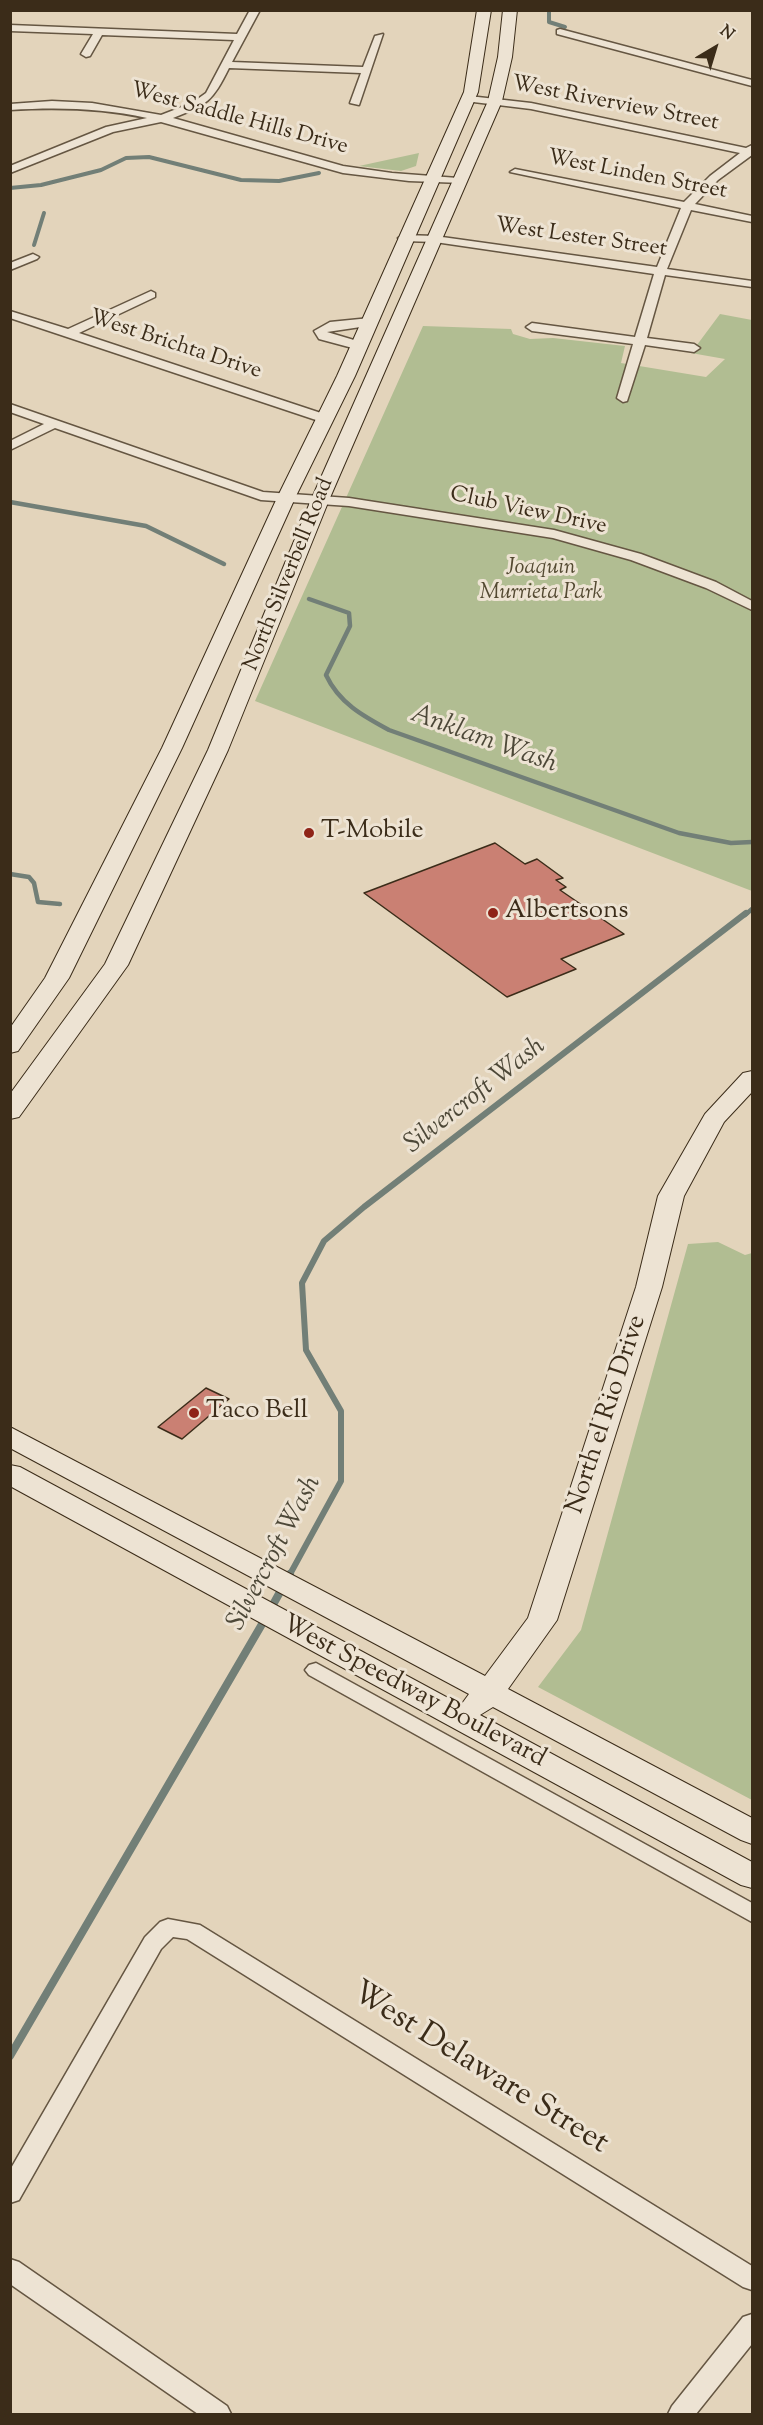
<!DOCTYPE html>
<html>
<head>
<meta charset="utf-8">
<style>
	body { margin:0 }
	#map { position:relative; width:763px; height:2425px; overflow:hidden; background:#e3d4bb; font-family:"Sorts Mill Goudy",serif }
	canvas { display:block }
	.frame { position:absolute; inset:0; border:12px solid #3b2c19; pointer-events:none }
	.north { position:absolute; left:685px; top:18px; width:60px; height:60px; -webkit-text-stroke:4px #ede3d3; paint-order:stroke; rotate:38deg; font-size:16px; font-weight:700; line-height:24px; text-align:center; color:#3b2c19 }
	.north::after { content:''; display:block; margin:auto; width:21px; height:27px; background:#3b2c19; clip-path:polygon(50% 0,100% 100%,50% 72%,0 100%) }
</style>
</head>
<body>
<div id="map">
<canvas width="763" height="2425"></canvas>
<div class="frame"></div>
<div class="north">N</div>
</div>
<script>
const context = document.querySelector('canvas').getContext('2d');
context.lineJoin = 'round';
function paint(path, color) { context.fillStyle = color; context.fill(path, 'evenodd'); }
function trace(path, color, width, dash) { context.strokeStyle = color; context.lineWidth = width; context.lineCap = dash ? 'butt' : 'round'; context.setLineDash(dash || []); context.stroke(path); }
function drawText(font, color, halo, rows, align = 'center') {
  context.font = font + ' "Sorts Mill Goudy",serif'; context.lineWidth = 6; context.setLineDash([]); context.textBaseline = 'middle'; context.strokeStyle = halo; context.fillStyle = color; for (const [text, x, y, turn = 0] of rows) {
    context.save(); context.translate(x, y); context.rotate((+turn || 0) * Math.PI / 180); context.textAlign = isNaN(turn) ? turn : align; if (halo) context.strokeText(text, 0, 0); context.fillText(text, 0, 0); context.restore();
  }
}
const green = new Path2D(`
	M419,153l-3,13 -15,5 -42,-5z
	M720,314l32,6v571l-497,-190 168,-375 88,3 2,5 17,5 23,-1 72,8 -4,17 85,14 19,-18 -34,-6z
	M718,1242l27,13 7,-2v547l-214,-113 43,-57 107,-386z`);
const streamFar3 = new Path2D(`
	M549,10v12
	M549,22l16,5
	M10,188l31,-3 60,-15 25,-12 23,-1 92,23 38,1 40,-8
	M34,245l10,-32`);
const streamFar2 = new Path2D(`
	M10,502l136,24 78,38
	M309,599l40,14 1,13 -24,49c13,28 37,41 63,55l290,103 52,10 21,-1
	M10,874l19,3 5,6 4,19 22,2
	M745,915l7,-6`);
const streamFar1 = new Path2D(`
	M289,1576l52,-95v-70l-35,-61 -4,-67 22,-42 40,-34 382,-294`);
const stream = new Path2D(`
	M270,1610l20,-36
	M10,2056l255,-437`);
const building = new Path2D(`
	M495,843l30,21 12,-5 26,19 -7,2 10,7 -6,3 64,44 -63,25 15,10 -69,28 -143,-104z
	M206,1388l23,11 -47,40 -24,-12z`);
const street = new Path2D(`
	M250,10h10l-28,52 131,5 12,-31 8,-2 -24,71 -9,-2 11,-30 -132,-5c-17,34 -21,36 -56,50l170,48 49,7 66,5 4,1v4l-53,-2 -66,-8 -182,-51 -48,10 -103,41v-7l96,-39 41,-9c-46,-10 -90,-11 -137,-8v-6l42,-3 40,2 69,12 31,-12 14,-10 28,-53 -132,-5 -12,21 -4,1 -5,-3 12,-20 -83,-3v-6l227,9z
	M560,29l192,51v6l-195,-52v-4z
	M469,96l62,7 215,45 6,-3v10l-34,25 -23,24 57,12v6l-61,-12 -24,59 85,12v6l-87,-12 -18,63 47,6 6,4 -6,4 -49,-7 -18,56 -4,1 -6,-4 16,-54 -101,-13 -6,-4 6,-4 103,14 19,-63 -219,-32 -31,-1 -6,-3 6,-3 31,1 222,31 24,-59 -171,-36 5,-3 169,33 26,-26 30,-23 -209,-44 -66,-8v-4z
	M33,254l6,3 -2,2 -27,11v-7z
	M151,291l4,2v4l-76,36 251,83v6h-8l-312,-104v-7l58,18z
	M370,318l6,4 -2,3 -47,7 37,11v6l-4,1 -41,-11 -5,-8 16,-9z
	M10,404l253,88 86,6 205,32 87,24 75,28 36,19v9l-46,-22 -75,-28 -78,-22 -204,-32 -88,-6 -206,-72 -45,22v-9l34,-17 -34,-12z
	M316,1663l436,240v19l-443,-247 -4,-5 4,-5z
	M168,1919l32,6 552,341v24l-9,-3 -556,-348 -14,-2 -12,12 -142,251 -9,3v-33l135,-233 15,-15z
	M10,2259l9,3 208,144 4,8h-33l-188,-130z
	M752,2314v30l-56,70h-28l4,-8 71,-89z`);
const secondary = new Path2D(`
	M477,10h14l-13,82 -123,284 -60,122 -113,250 -113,230 -51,73 -8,2v-25l35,-50 117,-230 115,-250 60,-122 127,-284z
	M503,10h14l-5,47 -10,44 -173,399 -101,250 -100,215 -109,152 -9,2v-25l95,-130 103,-214 103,-250 177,-399 10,-44z
	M752,1071v21l-28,30 -40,74 -22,91 -105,333 -49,69 244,129v26l-11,-4 -248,-133 -13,8 272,147v26l-11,-3 -731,-399v-21l10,2 441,238 8,-11 -459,-246v-21l475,249 43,-58 108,-331 22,-91 47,-82 38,-41z`);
const markers = [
	[309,833,6,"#8f2418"],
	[493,913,6,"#8f2418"],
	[194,1413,6,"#8f2418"]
];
const farStreetnames = [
	["West Riverview Street",615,105,11],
	["West Saddle Hills Drive",239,120,15],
	["West Linden Street",637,176,11],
	["West Lester Street",581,239,8],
	["West Brichta Drive",175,346,18],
	["Club View Drive",528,512,12],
	["North Silverbell Road",290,575,-68]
];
const farParknames = [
	["Joaquin",541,569],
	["Murrieta Park",541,594]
];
const poiNames = [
	["T-Mobile",321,833],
	["Albertsons",505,913],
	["Taco Bell",206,1413]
];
const streetNames = [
	["North el Rio Drive",608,1415,-72],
	["West Speedway Boulevard",413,1693,28]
];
const waterNames = [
	["Anklam Wash",483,741,20],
	["Silvercroft Wash",476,1097,-38],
	["Silvercroft Wash",276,1554,-62]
];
const nearStreetnames = [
	["West Delaware Street",479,2070,32]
];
paint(green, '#b1bd92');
trace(streamFar3, '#727f77', 4);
trace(streamFar2, '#727f77', 4.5);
trace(streamFar1, '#727f77', 6);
trace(stream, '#727f77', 8);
paint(building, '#ca8073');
trace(building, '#3b2c19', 1.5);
trace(street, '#655642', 3);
trace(secondary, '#3b2c19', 2);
paint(street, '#ede3d3');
paint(secondary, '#ede3d3');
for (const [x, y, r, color] of markers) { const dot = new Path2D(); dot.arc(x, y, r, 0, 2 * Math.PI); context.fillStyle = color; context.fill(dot); trace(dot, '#ede3d3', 2); }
drawText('22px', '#3b2c19', '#ede3d3', farStreetnames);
drawText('italic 22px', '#534931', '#ede3d3', farParknames);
drawText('26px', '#3b2c19', '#ede3d3', poiNames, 'left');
drawText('26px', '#3b2c19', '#ede3d3', streetNames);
drawText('italic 27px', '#4d4838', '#ede3d3', waterNames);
drawText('32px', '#3b2c19', '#ede3d3', nearStreetnames);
</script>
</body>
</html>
